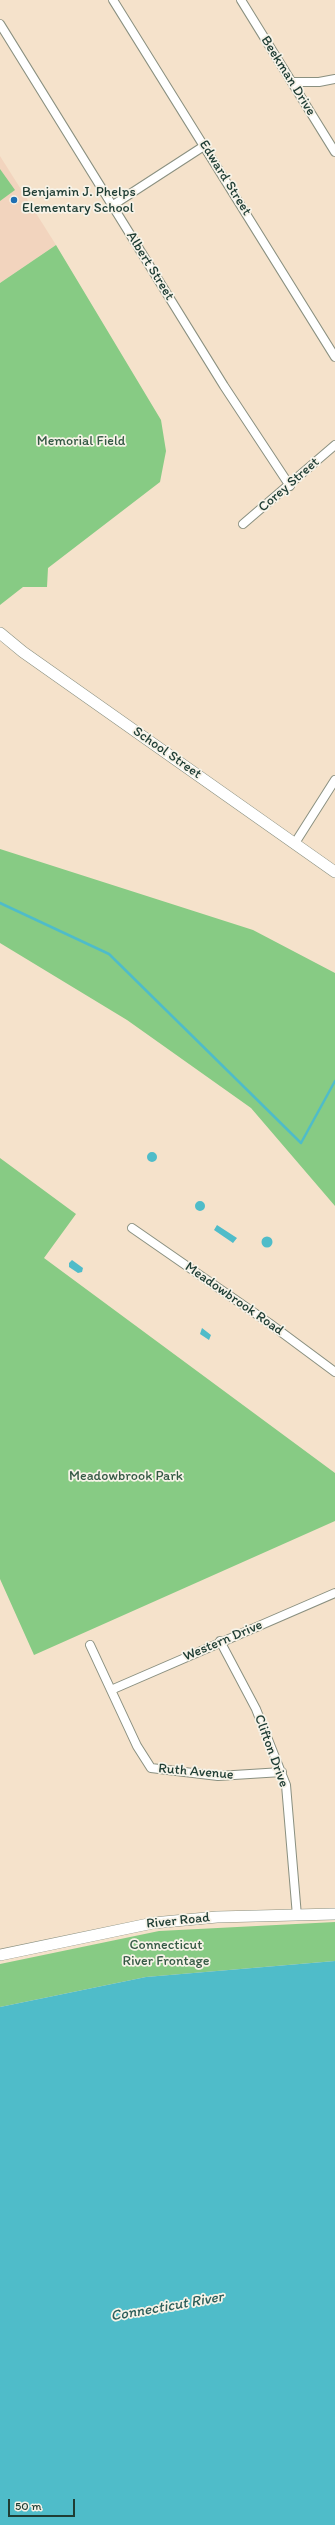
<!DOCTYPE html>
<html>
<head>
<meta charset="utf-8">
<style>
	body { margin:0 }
	#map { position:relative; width:335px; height:2525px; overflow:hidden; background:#f5e2cb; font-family:Itim,sans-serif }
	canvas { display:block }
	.scale { position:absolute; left:8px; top:2499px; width:67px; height:18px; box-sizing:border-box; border:2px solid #1f3d34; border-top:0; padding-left:5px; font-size:12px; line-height:14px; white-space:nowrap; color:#1f3d34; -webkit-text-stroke:3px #f7f3e8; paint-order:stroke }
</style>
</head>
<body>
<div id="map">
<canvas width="335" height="2525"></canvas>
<div class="scale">50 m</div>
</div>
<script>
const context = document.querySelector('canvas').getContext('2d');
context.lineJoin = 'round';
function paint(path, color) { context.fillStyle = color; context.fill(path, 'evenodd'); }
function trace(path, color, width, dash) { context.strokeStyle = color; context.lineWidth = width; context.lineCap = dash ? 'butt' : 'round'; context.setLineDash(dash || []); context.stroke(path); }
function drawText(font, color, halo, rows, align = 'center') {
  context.font = font + ' Itim,sans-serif'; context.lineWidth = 3.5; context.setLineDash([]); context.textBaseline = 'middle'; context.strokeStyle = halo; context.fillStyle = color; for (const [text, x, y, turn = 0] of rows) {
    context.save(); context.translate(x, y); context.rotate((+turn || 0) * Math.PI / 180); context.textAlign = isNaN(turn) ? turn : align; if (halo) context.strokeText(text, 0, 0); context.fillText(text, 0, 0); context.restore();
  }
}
const built = new Path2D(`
	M0,156l56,89 -56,38z`);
const green = new Path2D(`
	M0,169l15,21 -15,11z
	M56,245l105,175 5,31 -6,31 -112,86 -1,19h-24l-23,18v-322z
	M0,849l253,81 82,43v233l-84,-98 -124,-88 -127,-77z
	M0,1158l76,56 -32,44 291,215v48l-301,134 -34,-76z
	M335,1922v39l-189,16 -146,30v-43l159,-33z`);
const water = new Path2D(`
	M147 1157a5 5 0 1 1 10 0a5 5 0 1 1-10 0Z
	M195 1206a5 5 0 1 1 10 0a5 5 0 1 1-10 0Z
	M217,1225l20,13 -4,5 -19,-13z
	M261.5 1242a5.5 5.5 0 1 1 11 0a5.5 5.5 0 1 1-11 0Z
	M72,1260l11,8 -1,4 -4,1 -9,-6v-4z
	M202,1328l9,7 -2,5 -9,-6z
	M335,1961v564h-335v-518l146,-30z`);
const stream = new Path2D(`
	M0,903l109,51 192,189 34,-62`);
const street = new Path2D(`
	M113,0l222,357
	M241,0l94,152
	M0,24l224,362 66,100
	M293,82h26l16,-3
	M113,205l91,-59
	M243,524l92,-79
	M295,843l40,-63
	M132,1228l137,95 66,49
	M220,1641l36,68 30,76 11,131
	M90,1645l47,101 14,22 67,8 64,-4
	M111,1690l224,-97`);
const secondary = new Path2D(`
	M0,633l23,19 312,220
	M0,1955l153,-32 64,-6 118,-3`);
const markers = [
	[14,200,4,"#1f6fb2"]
];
const streetNames = [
	["Beekman Drive",288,76,58],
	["Edward Street",225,178,58],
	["Albert Street",150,266,58],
	["Corey Street",289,485,-41],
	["School Street",167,753,35],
	["Meadowbrook Road",234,1299,35],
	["Western Drive",223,1641,-23],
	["Clifton Drive",271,1751,70],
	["Ruth Avenue",196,1772,5],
	["River Road",178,1921,-6]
];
const poiNames = [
	["Benjamin J. Phelps",22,192],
	["Elementary School",22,208]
];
const parkNames = [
	["Memorial Field",81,441],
	["Meadowbrook Park",126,1476],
	["Connecticut",166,1945],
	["River Frontage",166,1961]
];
const waterNames = [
	["Connecticut River",167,2307,-10]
];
paint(built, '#f2d4be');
paint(green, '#87cb84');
paint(water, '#4fbcc9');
trace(stream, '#4fbcc9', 2.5);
trace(street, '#8a9080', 10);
trace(secondary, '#8a9080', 12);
trace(street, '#fff', 8);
trace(secondary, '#fff', 11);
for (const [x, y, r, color] of markers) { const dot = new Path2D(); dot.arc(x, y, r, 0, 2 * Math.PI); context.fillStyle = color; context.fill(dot); trace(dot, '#f7f3e8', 1.5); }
drawText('14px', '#1f3d34', '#f7f3e8', streetNames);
drawText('14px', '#1f3d34', '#f7f3e8', poiNames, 'left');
drawText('14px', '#345944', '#f7f3e8', parkNames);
drawText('italic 15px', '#2b5d59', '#f7f3e8', waterNames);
</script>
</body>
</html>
